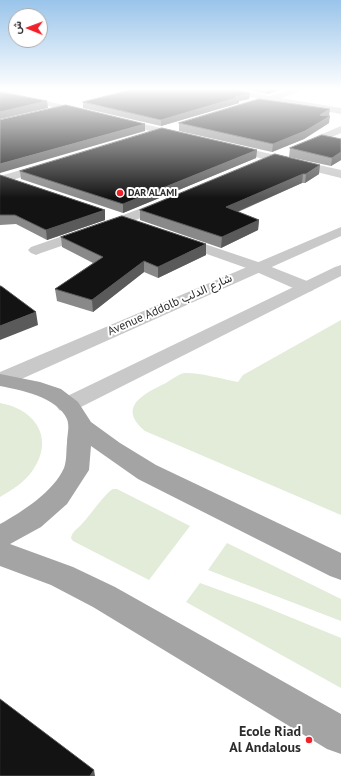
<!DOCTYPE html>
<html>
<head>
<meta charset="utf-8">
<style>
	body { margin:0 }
	#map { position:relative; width:341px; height:776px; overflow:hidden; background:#fff; font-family:"PT Sans",Vazirmatn,sans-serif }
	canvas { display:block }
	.north { position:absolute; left:8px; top:8px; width:40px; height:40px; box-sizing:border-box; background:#fff; border:1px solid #ababab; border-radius:50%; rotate:271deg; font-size:11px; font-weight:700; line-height:16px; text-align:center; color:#2c2c2c }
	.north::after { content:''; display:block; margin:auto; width:14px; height:18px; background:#f12129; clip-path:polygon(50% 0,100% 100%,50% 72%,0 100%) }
</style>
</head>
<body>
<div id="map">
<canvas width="341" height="776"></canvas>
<div class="north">ش</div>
</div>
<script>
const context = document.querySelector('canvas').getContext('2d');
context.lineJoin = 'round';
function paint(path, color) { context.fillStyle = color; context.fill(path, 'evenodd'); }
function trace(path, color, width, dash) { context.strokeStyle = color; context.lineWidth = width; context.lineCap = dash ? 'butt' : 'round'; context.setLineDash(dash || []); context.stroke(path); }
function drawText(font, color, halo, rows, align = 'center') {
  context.font = font + ' "PT Sans",Vazirmatn,sans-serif'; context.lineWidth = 4; context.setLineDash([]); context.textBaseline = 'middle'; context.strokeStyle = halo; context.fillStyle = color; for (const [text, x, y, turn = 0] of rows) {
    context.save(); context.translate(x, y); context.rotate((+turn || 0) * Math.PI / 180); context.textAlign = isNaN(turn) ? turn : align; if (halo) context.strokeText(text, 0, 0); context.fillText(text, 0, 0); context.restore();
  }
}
const green = new Path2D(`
	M341,320v195l-196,-84c-27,-23 -4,-36 19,-47 6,-3 15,-11 22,-11 17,0 35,6 52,9l5,-7z
	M0,403c35,6 55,35 33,67 -8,12 -21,20 -33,27z
	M113,489h4l73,37 -41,54 -76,-39 -2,-3c1,-6 6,-9 10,-13 8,-8 24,-32 32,-36z
	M227,543l114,56v22l-133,-51z
	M200,583l58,21 83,34v50l-155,-86z`);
const minor = new Path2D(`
	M213,89h19l38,7 22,-7h13l-24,9 60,10v6l-70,-13 -32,10 -3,-1 -1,-2 1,-2 24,-7 -43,-8z
	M0,90l186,44 5,3 -5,3 -186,-46z
	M341,126v7l-39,17h-8l-1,-2 1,-2z
	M227,144l114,26v8l-118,-29 -1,-2 1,-2z
	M49,162l4,1 2,2 -2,2 -53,17v-8z
	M168,198l5,1 2,3 -2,3 -45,18 -87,30 -5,2 -5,-2 -3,-3 3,-3 87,-30z
	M178,235l86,29 48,19 3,4 -3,4 -6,1 -6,-1 -48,-21 -79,-28 -2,-3 2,-3z`);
const tertiary = new Path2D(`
	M341,227v9l-333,149 -8,1v-14z
	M341,265v11l-266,134 -8,2 -8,-2 -3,-5 3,-5 276,-133z`);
const primary = new Path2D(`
	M0,374l40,8 21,7 17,13 13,20 29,21 36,22 185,88v27l-11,-4 -192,-97 -47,-33 -2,24 -22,34 -26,23 -31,17 63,23 42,20 226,127v40l-14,-5 -234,-142 -42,-22 -51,-19v-42c22,-12 54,-33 64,-56 3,-8 2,-17 3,-25 0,-8 3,-16 0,-24 -10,-22 -46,-29 -67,-33z`);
const wall = new Path2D(`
	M242,89h43l-18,5z
	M250,93l-1,6 -10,2v2l-78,23 -78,-18v-6z
	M329,116v7l-25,16 -32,13 -93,-21v-8z
	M341,139v21l-10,6 -42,-9 1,-9z
	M257,150l-1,8 -133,55 -102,-34 -1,-8z
	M275,154l44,20 -14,9h-3l-64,29 21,8 -1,10 -37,18 -81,-28v-10z
	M0,175l105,45 -58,20 -31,-16 -16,1z
	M61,237l145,18 -48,23 -14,-6 -51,40 -36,-11 -2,-12 38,-26 -31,-16z`);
const shadedWall = new Path2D(`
	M267,89h18l-18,5z
	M250,93l-1,6 -10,2v2l-78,23v-6l74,-23z
	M47,101l1,7 -48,11v-7z
	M330,109l-1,7 -9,-1z
	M330,116l-1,7 -25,16 -32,13 1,-8z
	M145,124v7l-145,42v-9z
	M257,150l-1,8 -133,55v-9z
	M341,152v8l-10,6 1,-8z
	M320,165l-1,9 -14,9 1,-9z
	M303,174l-1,9 -77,34 1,-10z
	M105,210v10l-58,20 -1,-10z
	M259,220l-1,10 -37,18 1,-11z
	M206,244v11l-48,23v-11z
	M144,261v11l-51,40 -1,-12z
	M36,312l2,13 -38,15v-14z
	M94,770l1,6h-5z`);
const building = new Path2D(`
	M134,89h97l19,4 -15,4h4l-78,23 -78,-18z
	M0,92l47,9 -47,11z
	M259,99l71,10 -10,6 10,1 -25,15 -32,13 -94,-21z
	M66,105l79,19 -145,40v-44z
	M162,128l95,22 -134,54 -103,-33z
	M322,135l19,4v13l-9,6 -42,-10z
	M275,154l45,11 -14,9h-3l-77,33 33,13 -37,17 -82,-27z
	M0,175l105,35 -59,20 -31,-15h-15z
	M122,216l84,28 -48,23 -14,-6 -52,39 -37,-11 48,-32 -42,-20z
	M0,286h1l35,26 -36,14z
	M0,699l94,71 -4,6h-90z`);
const markers = [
	[120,193,4,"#f12129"],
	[309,740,4,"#f12129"]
];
const farPoinames = [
	["DAR ALAMI",128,193]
];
const streetNames = [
	["Avenue Addolb شارع الدلب",170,305,-24]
];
const nearPoinames = [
	["Ecole Riad",301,732],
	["Al Andalous",301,748]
];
paint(green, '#e2ecd8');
paint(minor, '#c9c9c9');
paint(tertiary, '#c9c9c9');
paint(primary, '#a4a4a4');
paint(wall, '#898989');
paint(shadedWall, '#5a5a5a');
paint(building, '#131313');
trace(building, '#5a5a5a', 1);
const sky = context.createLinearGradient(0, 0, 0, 198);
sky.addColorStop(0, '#99c4ea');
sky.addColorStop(0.45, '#fff');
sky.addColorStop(1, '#ffffff00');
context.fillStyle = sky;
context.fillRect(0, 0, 341, 198);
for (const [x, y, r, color] of markers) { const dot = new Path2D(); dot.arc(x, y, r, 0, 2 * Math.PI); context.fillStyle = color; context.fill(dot); trace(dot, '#fff', 1.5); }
drawText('bold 10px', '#2c2c2c', '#fff', farPoinames, 'left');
drawText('12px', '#2c2c2c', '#fff', streetNames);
drawText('bold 14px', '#2c2c2c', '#fff', nearPoinames, 'right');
</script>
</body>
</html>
